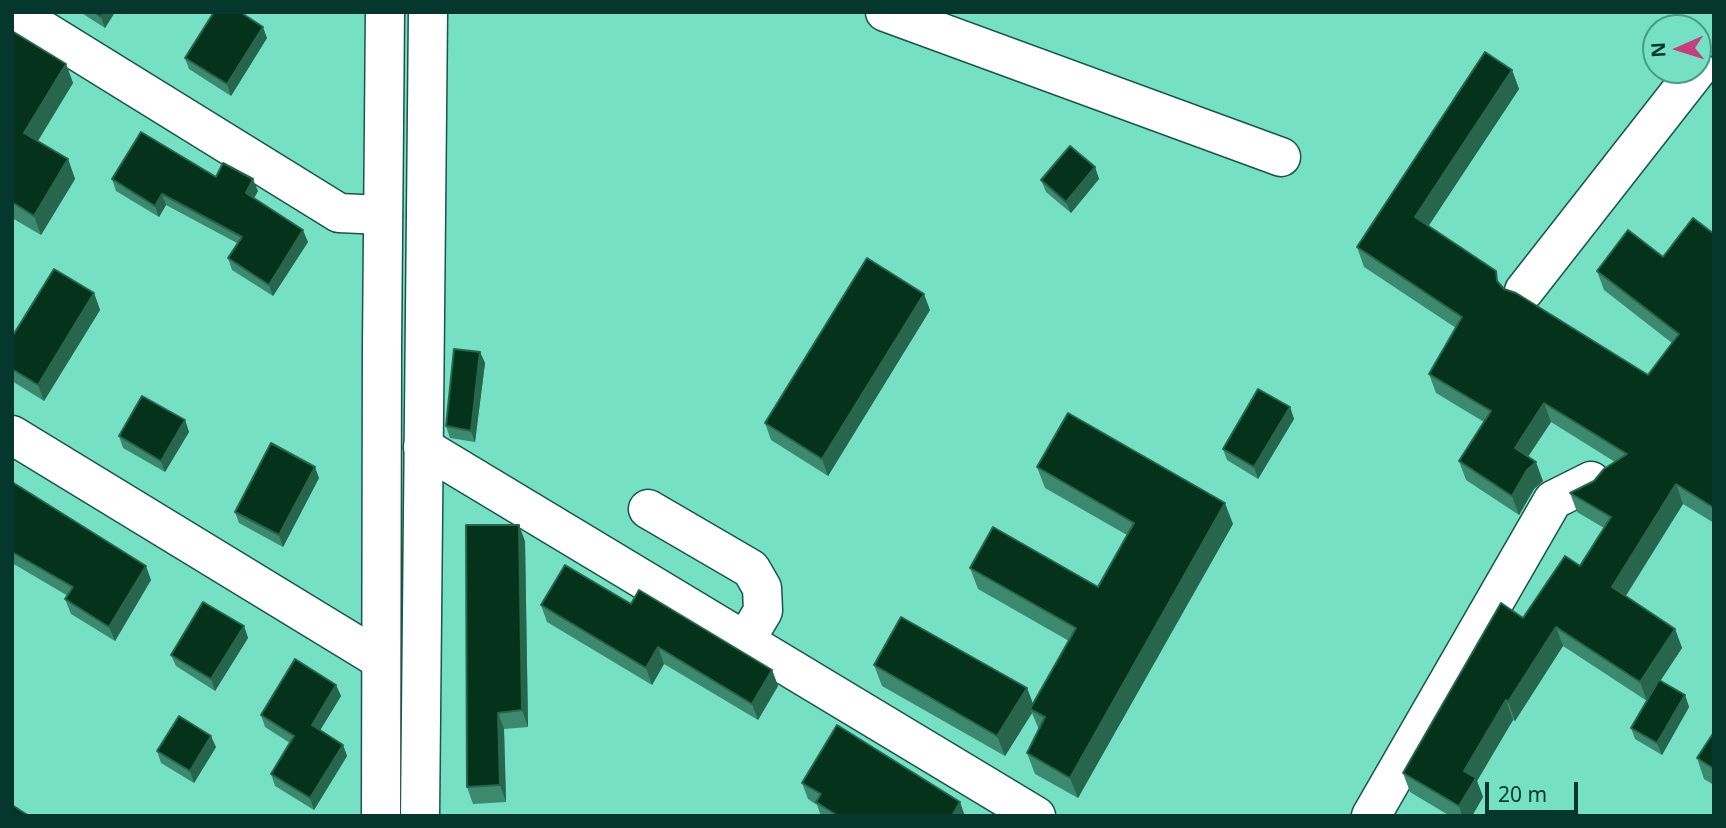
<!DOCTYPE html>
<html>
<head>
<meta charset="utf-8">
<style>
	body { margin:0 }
	#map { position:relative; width:1726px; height:828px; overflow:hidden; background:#75e0c4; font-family:"Noto Sans",sans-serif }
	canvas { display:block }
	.frame { position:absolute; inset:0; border:14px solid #05372d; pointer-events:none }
	.north { position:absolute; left:1642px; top:14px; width:70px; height:70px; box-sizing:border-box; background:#75e0c4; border:2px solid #489c88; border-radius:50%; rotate:267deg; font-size:19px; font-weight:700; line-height:28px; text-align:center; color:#05372d }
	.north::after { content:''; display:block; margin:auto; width:24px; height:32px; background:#c53f7f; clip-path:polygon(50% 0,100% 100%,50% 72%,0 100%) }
	.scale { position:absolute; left:1485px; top:782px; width:93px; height:32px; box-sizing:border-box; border:4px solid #05372d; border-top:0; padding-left:9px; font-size:21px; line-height:24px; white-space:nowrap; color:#05372d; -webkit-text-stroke:5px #75e0c4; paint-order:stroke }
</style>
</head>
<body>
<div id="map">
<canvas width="1726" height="828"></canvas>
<div class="frame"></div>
<div class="north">N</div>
<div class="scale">20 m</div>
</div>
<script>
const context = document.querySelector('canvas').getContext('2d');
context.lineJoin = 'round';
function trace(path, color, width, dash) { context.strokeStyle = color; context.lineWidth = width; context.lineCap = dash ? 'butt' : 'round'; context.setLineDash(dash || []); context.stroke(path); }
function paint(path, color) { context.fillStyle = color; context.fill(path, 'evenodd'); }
const minor = new Path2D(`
	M14,12l325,201 44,2
	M885,12l396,145
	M1524,291l173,-221
	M12,435l369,225
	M423,447l613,369
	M648,509l103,60 11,19 1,23 -18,30
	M1371,816l182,-316 38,-19`);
const major = new Path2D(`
	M381,816l1,-469 3,-335
	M420,816l8,-804`);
const wall = new Path2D(`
	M80,12h35l-10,16z
	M12,31l54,33 7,19 -35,58 30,18 7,20 -34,56 -29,-17z
	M267,38l-36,58 -42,-27 -4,-11z
	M1512,70l7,19 -91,137 73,59 3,4 144,86 24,-32 -68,-53 -7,-19 66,-14 51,-23v289l-31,-19 -57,92 49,33 7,19 -22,33 25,14 4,12 -27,48 -27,-16 -4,-11 16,-27 -84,-55 -48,75 -2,-1 -36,61 6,16 -11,19h-22l-40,-24 -7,-19 120,-155 57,-52 24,-38 -27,-16 -7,-19 24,-12 21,-19 -64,-40 -23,35 15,24 -9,8 -15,26 -53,-35 -7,-19 25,-39 -48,-29 -7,-19 27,-46 -92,-61 -7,-20z
	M1095,167l4,12 -28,34 -25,-21 -5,-12z
	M216,177l42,14 -4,7 54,44 -35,54 -41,-26 -4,-12 9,-15 -71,-38 -7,12 -43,-26 -4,-12z
	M94,293l6,17 -56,91 -32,-20v-44z
	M930,310l-102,166 -57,-36 -6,-17z
	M480,352l5,11 -10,79 -25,-4 -4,-12z
	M1290,407l4,12 -36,60 -31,-19 -4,-11z
	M185,420l4,12 -24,40 -42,-24 -4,-12z
	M1037,467l196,57 -155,274 -43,-24 -8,-21 12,-23 -7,-17 -27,43 -123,-70 -8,-21 153,23 6,16 36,-63 -91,-52 -8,-21 128,19 29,-52 -82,-47z
	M319,478l-36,69 -44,-24 -4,-11z
	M12,482l139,98 -36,61 -44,-27 -6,-15 3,-3 -56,-33z
	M525,541l3,186 -24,2 2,73 -33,2 -6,-17z
	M631,604l141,66 6,16 -20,34 -94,-56 -12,21 -105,-63 -6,-17z
	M244,626l4,12 -33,53 -39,-25 -5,-11z
	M336,685l5,11 -21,34 23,15 4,11 -33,54 -39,-24 -4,-12 19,-31 -25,-16 -4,-12z
	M1714,732v53l-10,-6 -7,-21z
	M216,747l-22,36 -33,-20 -4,-12z
	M802,783l163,33h-144l-4,-11 -9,-6z`);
const shadedWall = new Path2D(`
	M103,12h12l-10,16 -4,-11z
	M263,27l4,11 -36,58 -4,-12z
	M66,64l7,19 -42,69 -7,-19z
	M1512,70l7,19 -97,147 -7,-19z
	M68,159l7,20 -34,56 -7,-19z
	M1095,167l4,12 -28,34 -5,-11z
	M253,179l5,12 -8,14 -4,-12z
	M162,194l4,11 -7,12 -4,-11z
	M303,230l5,12 -35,54 -4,-11z
	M94,293l6,17 -56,91 -6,-16z
	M924,294l6,16 -102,166 -6,-17z
	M480,352l5,11 -10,79 -4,-11z
	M1544,403l7,19 -30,45 -6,-19z
	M1290,407l4,12 -36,60 -4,-12z
	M185,420l4,12 -24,40 -4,-11z
	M1536,462l7,19 -9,8 -15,26 -7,-19 15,-26z
	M315,467l4,11 -36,69 -4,-12z
	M1676,484l7,20 -64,102 -7,-19z
	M1225,503l8,21 -155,274 -8,-20z
	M519,525l6,16 3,186 -6,-17z
	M146,566l5,14 -36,61 -6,-14z
	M244,626l4,12 -33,53 -4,-12z
	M1556,627l7,19 -48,75 -7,-19z
	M1675,629l7,19 -35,53 -7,-19z
	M658,647l6,17 -12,21 -6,-17z
	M772,670l6,16 -20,34 -6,-16z
	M336,685l5,11 -25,41 -4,-12z
	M1027,688l8,21h-5l2,4 -27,43 -8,-20z
	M1685,695l4,12 -27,48 -5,-12z
	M1506,700l7,20 -36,61 6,16 -11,19h-10l-3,-10 5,-35z
	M498,713l6,16 2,73 -6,-17z
	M211,736l5,11 -22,36 -4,-12z
	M343,745l4,11 -33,54 -4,-12z
	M960,802l5,14h-13z`);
const building = new Path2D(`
	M94,12h9l-2,5z
	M214,12h26l23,15 -36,57 -42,-26z
	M12,31l54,33 -42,69 44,26 -34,57 -22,-14z
	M1485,52l27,18 -97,147 81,54 1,10 7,8 12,4 132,82 31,-41 -82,-63 31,-41 35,27 30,-39 21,16v274l-38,-24 -64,103 63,42 -35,53 -84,-55 -48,75 -2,-2 -42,71 12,7 -17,28 -56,-33 98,-170 22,15 42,-62 15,10 31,-49 -41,-24 24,-12 10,-12 23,-15 -83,-51 -29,45 21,14 -9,8 -15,26 -53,-35 32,-50 -62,-37 33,-57 -105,-70z
	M141,132l75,45 7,-14 30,16 -7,14 57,37 -34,55 -41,-27 14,-21 -80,-43 -7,12 -43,-27z
	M1070,146l25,21 -29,35 -25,-22z
	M867,258l57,36 -102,165 -57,-36z
	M54,269l40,24 -56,92 -26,-16v-32z
	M454,349l26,3 -9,79 -25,-5z
	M1258,389l32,18 -36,60 -31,-18z
	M142,396l43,24 -24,41 -42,-25z
	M1068,413l157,90 -155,275 -43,-25 18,-36 -15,-8 46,-81 -106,-60 23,-41 105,60 36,-64 -97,-56z
	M271,443l44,24 -36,68 -44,-23z
	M12,482l134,84 -37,61 -44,-28 8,-12 -61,-35z
	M466,525h53l3,185 -24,3 2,72 -33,2z
	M565,565l66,39 8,-14 133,80 -20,34 -94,-57 -12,21 -105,-63z
	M203,602l41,24 -33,53 -40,-24z
	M901,617l126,71 -30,48 -123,-71z
	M295,659l41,26 -24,40 31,20 -33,53 -39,-24 23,-38 -33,-21z
	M1659,680l26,15 -28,48 -26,-15z
	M179,716l32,20 -21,35 -33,-20z
	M837,725l123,77 -8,14h-114l-22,-14 5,-8 -19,-11z
	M1714,732v37l-17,-11z
	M12,805l17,11h-17z`);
trace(minor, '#1a5548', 41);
trace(major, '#1a5548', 41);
trace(minor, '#fff', 38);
trace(major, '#fff', 38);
paint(wall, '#3d896f');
paint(shadedWall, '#27664d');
paint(building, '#05321a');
trace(building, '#27664d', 2);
</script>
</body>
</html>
